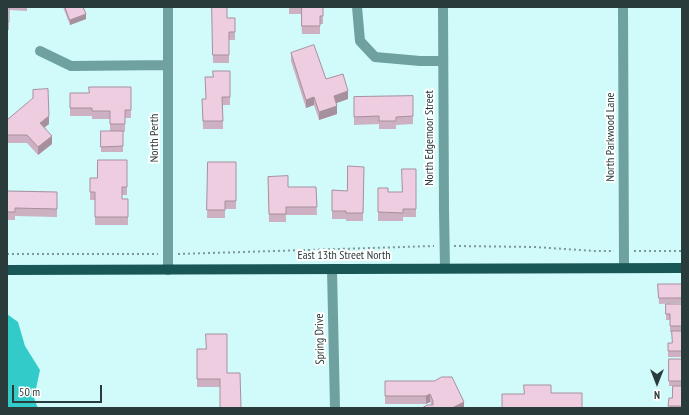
<!DOCTYPE html>
<html>
<head>
<meta charset="utf-8">
<style>
	body { margin:0 }
	#map { position:relative; width:689px; height:415px; overflow:hidden; background:#d0fbfa; font-family:"PT Sans Narrow",sans-serif }
	canvas { display:block }
	.frame { position:absolute; inset:0; border:8px solid #2a3b3b; pointer-events:none }
	.north { position:absolute; left:637px; top:363px; width:40px; height:40px; -webkit-text-stroke:3px #fff; paint-order:stroke; rotate:180deg; font-size:11px; font-weight:700; line-height:16px; text-align:center; color:#2a3b3b }
	.north::after { content:''; display:block; margin:auto; width:14px; height:18px; background:#2a3b3b; clip-path:polygon(50% 0,100% 100%,50% 72%,0 100%) }
	.scale { position:absolute; left:12px; top:385px; width:90px; height:18px; box-sizing:border-box; border:2px solid #2a3b3b; border-top:0; padding-left:5px; font-size:12px; line-height:14px; white-space:nowrap; color:#2a3b3b; -webkit-text-stroke:3px #fff; paint-order:stroke }
</style>
</head>
<body>
<div id="map">
<canvas width="689" height="415"></canvas>
<div class="frame"></div>
<div class="north">N</div>
<div class="scale">50 m</div>
</div>
<script>
const context = document.querySelector('canvas').getContext('2d');
context.lineJoin = 'round';
function paint(path, color) { context.fillStyle = color; context.fill(path, 'evenodd'); }
function trace(path, color, width, dash) { context.strokeStyle = color; context.lineWidth = width; context.lineCap = dash ? 'butt' : 'round'; context.setLineDash(dash || []); context.stroke(path); }
function drawText(font, color, halo, rows, align = 'center') {
  context.font = font + ' "PT Sans Narrow",sans-serif'; context.lineWidth = 4; context.setLineDash([]); context.textBaseline = 'middle'; context.strokeStyle = halo; context.fillStyle = color; for (const [text, x, y, turn = 0] of rows) {
    context.save(); context.translate(x, y); context.rotate((+turn || 0) * Math.PI / 180); context.textAlign = isNaN(turn) ? turn : align; if (halo) context.strokeText(text, 0, 0); context.fillText(text, 0, 0); context.restore();
  }
}
const water = new Path2D(`
	M7,314l11,8 7,24 15,24 -6,28 4,10h-31z`);
const path = new Path2D(`
	M454,246l81,1 60,4h19
	M634,251h48
	M7,254h151
	M178,254l256,-8`);
const minor = new Path2D(`
	M168,7v263
	M357,7l3,34 15,16 45,4h23
	M443,7l1,203 1,58
	M623,7l1,261
	M40,51l31,15 97,-1
	M332,269l3,139`);
const major = new Path2D(`
	M7,270l675,-2`);
const wall = new Path2D(`
	M7,7h20v4l-18,-1v20h-2z
	M63,7h20l3,12 -16,6z
	M212,7l15,11h8v22h-6v23h-16z
	M289,7h34v17h-3v10h-18l-1,-20h-12z
	M291,53l35,26 22,20 -12,4 1,11 -18,6 -5,-15 -8,3 -15,-47z
	M230,71v34h-7v24h-20l-1,-30h4l7,-22z
	M131,87v31h-6v14h-2v20h-22v-21h9v-12h-18v-3h-22v-23h19z
	M413,96v28l-17,1v4h-17v-5l-25,1v-28z
	M7,120l42,4 -4,3 7,17 -14,11 -11,-12h-20z
	M127,160v35h-5v4h6v26h-33v-25h-5v-22h7z
	M208,162h28v47h-11v9h-18z
	M364,167l-1,54h-17v-2h-14v-29l15,1z
	M416,169v48h-13v4h-25v-33l10,4h14z
	M268,177l20,10h28l1,28h-31v7h-17z
	M7,191l50,1v25l-42,-1v4h-8z
	M658,284h24v19l-23,1z
	M666,304h16v53h-14v-14h4v-11h-2v-12h-4z
	M227,334l-7,53h-23v-38h9z
	M669,359h13v49h-14l1,-10h3l1,-12h-4z
	M385,381h49l30,27 -33,-3 -1,-3 -4,2h-41z`);
const shadedWall = new Path2D(`
	M86,14v5l-16,6v-5z
	M348,91v8l-14,5v-8z
	M314,97v8l-8,3v-8z
	M337,106v8l-18,6v-8z
	M49,116v8l-9,7v-8z
	M52,136v8l-14,11v-8z
	M430,394v8l-4,2v-8z
	M464,402v6h-12z`);
const building = new Path2D(`
	M7,7h2v15h-2z
	M65,7h18l3,7 -16,6z
	M212,7h15v11h8v14h-6v23h-16z
	M302,7h21v9h-3v10h-18z
	M314,45l12,34 17,-5 5,17 -14,5 3,10 -18,6 -5,-15 -8,3 -15,-47z
	M213,71h17v26h-8l1,24h-20l-1,-22h4l-1,-22h8z
	M89,87h42v23h-6v14h-15v-13h-18v-3h-22v-15h19z
	M48,89l1,27 -9,7 12,13 -14,11 -11,-12h-20v-15l26,-22v-8z
	M413,96v20l-17,1v4h-17v-5l-25,1v-20z
	M101,131h22v15l-22,1z
	M98,160h29v27h-5v12h6v18h-33v-25h-5v-14h7z
	M208,162h28v39h-11v9h-18z
	M348,166l16,1 -1,46h-17v-2h-14v-21l15,1z
	M402,169h14v40h-13v4l-25,-1v-24h10v4h14z
	M288,176v11h28l1,20h-31v7h-17l-1,-37z
	M7,191l50,1v17l-42,-1v4h-8z
	M658,284h24v14h-23z
	M666,304h16v22h-12v-12h-4z
	M672,331h10v20h-14v-8h4z
	M206,334h21v39h13l1,35h-21v-29h-23v-30h9z
	M669,359h13v22h-13z
	M442,377h10l12,25 -12,6h-30l5,-3h6v-4l-3,-7 -4,2h-41v-15h49z
	M524,385h27v8h31v15h-80v-14h22z
	M673,386h9v20h-14l1,-8h3z`);
const streetNames = [
	["North Parkwood Lane",611,137,-90],
	["North Perth",155,138,-90],
	["North Edgemoor Street",430,138,-90],
	["East 13th Street North",344,256],
	["Spring Drive",320,339,-91]
];
paint(water, '#33cbca');
trace(path, '#7c9999', 2, [2, 3]);
trace(minor, '#6ea19f', 10);
trace(major, '#185756', 10);
paint(wall, '#cdb0c1');
paint(shadedWall, '#a7909d');
paint(building, '#eecde0');
trace(building, '#a7909d', 1);
drawText('12px', '#2a3b3b', '#fff', streetNames);
</script>
</body>
</html>
